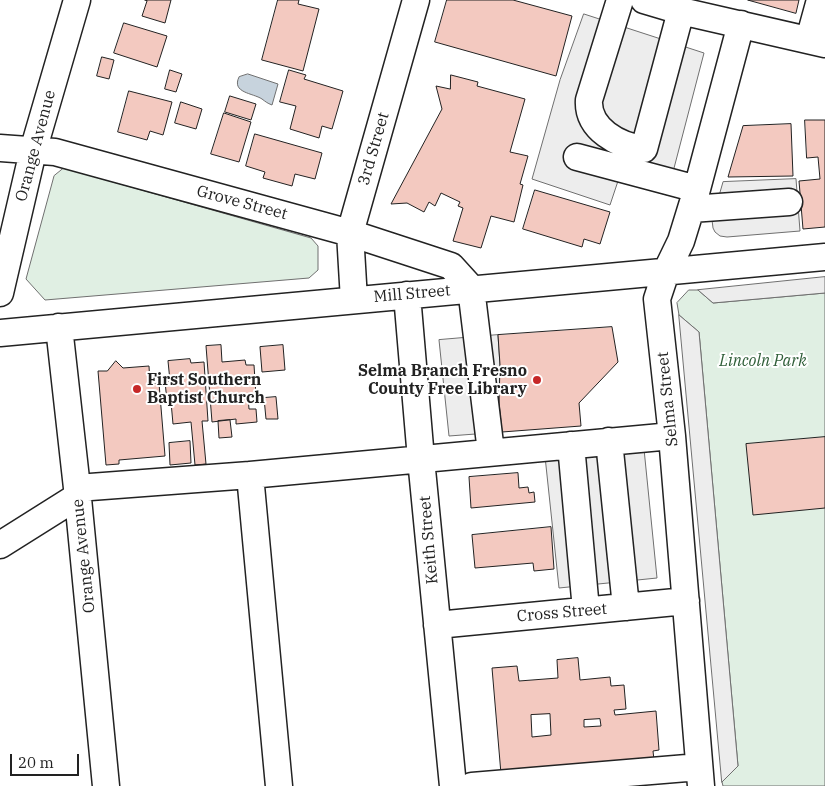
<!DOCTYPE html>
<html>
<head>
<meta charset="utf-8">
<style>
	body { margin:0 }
	#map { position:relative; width:825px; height:786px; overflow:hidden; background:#fff; font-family:"IBM Plex Serif",serif }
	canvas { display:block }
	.scale { position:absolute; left:10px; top:754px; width:69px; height:22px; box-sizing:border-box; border:2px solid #222; border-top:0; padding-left:6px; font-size:15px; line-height:18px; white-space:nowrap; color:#222; -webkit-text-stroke:4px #fff; paint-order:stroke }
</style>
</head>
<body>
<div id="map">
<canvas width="825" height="786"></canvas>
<div class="scale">20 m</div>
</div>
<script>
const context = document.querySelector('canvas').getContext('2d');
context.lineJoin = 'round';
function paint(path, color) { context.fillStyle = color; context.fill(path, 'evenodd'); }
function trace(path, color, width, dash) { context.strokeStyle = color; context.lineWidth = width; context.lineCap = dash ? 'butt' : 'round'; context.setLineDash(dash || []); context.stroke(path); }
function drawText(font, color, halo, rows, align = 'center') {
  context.font = font + ' "IBM Plex Serif",serif'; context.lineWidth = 4; context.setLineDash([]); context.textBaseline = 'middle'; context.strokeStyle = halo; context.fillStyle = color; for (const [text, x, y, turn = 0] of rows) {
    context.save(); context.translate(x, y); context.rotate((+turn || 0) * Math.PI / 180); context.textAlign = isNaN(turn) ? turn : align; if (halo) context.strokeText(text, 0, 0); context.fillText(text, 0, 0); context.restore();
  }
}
const green = new Path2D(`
	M64,168l247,70 7,8v24l-9,8 -264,22 -19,-21 28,-103z
	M689,290h9l15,13 112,-10v493h-102l-1,-4 16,-16 -39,-434 -20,-17 -2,-12z`);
const parking = new Path2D(`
	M584,14l120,39 -37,142 -49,-14 -8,24 -78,-26 28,-99z
	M796,179l4,52 -73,6 -7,-1 -5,-4 -2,-4 -1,-8 11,-38z
	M825,277v16l-112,10 -15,-13z
	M679,315l20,17 39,434 -16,16z
	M498,335l2,30 -1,38 3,29 -53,4 -10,-96z
	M643,439l14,139 -98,10 -15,-141z`);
const water = new Path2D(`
	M248,74l30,10 -6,21c-5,-2 -6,-3 -10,-6 -9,-6 -31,-6 -23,-22z`);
const building = new Path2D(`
	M145,0h26l-6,23 -23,-7 5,-15z
	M278,0h21l-1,4 21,5 -16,62 -41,-11z
	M447,0h66l59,16 -16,60 -121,-34z
	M748,0h51l-3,13z
	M124,23l43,13 -10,31 -43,-14z
	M102,57l12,3 -5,19 -12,-3z
	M170,70l12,4 -6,18 -11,-3z
	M289,70l17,5 -2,4 39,12 -11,38 -10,-3 -3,12 -29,-9 6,-23 -16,-4z
	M451,75l27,7 -1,4 48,13 -15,53 18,4 -8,28 3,1 -9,37 -23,-6 -10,32 -28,-7 10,-33 -5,-2 2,-4 -19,-9 -6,13 -6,-4 -5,10 -17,-9 -16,1 51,-95 -6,-23 14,3z
	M129,91l43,11 -9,33 -13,-4 -3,9 -29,-8z
	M230,96l26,8 -5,16 -26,-8z
	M181,102l21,7 -6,20 -21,-6z
	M224,113l27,9 -12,40 -28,-8z
	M805,120h20v107l-22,2 -4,-48 21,-2 -2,-22 -11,1z
	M791,124l2,52 -65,1 15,-51z
	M255,134l67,19 -7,26 -20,-5 -3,12 -29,-8 2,-6 -19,-6z
	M535,190l75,22 -10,32 -16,-5 -2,8 -59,-18z
	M612,327l6,35 -39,41 2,23 -79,6 -3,-29 1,-38 -2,-30z
	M221,345l1,17 23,-2 1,5h8l2,31h-8l1,13h7l1,13 -21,2v-5l-24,3 -6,-76z
	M283,345l2,25 -23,2 -2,-25z
	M190,359l1,4 13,-1 4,59h-6l4,43 -11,1 -4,-43 -18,2 -2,-22h-4l-2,-21h5l-2,-20z
	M116,361l7,7 26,-2 1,18 9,-1 6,73 -46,4v4l-13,1 -8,-94h9z
	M276,397l2,22h-12l-2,-21z
	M230,420l2,17 -13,1 -1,-17z
	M825,437v71l-72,7 -7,-71z
	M190,441l1,22 -21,2 -1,-22z
	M518,473l1,15 9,-1 1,6 5,-1 1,10 -64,6 -2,-31z
	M551,527l3,42 -20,2 -1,-8 -58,5 -3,-33z
	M578,658l2,22 30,-3 1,9 13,-1 2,24 -12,1 1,5 41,-4 3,39 -6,1 1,9 -153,14 -9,-106 25,-2 2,15 39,-3 -1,-18zM550,714l1,21 -19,2 -1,-22zM600,719l1,7 -17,1v-7z`);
const minor = new Path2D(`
	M620,0l-31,100c-2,29 30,46 55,49l37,-138
	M644,0l37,11 144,33
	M809,40l11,-40
	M0,148l55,4 295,81 101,33 20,22 20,164
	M577,157l120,32
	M691,209l98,-7
	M0,293l33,-142 44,-151
	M407,295l14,164 32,327
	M354,300l-4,-67 66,-233
	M59,327l18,161 29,298
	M0,333l825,-76
	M609,441l17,166
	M571,445l15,165
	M250,475l29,311
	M77,488l173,-13 422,-39
	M0,545l78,-49
	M437,625l249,-24
	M472,786l227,-19
	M701,786l-29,-350 -15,-137 9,-27 15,-31 16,-52 44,-165`);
const markers = [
	[537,380,5,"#c62828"],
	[137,389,5,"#c62828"]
];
const streetNames = [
	["Orange Avenue",36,146,-75],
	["3rd Street",374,149,-74],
	["Grove Street",242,203,15],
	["Mill Street",412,294,-5],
	["Selma Street",668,399,-96],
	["Keith Street",429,540,-95],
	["Orange Avenue",84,556,-96],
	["Cross Street",562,613,-5]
];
const parkNames = [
	["Lincoln Park",763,361]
];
const poiNames = [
	["Selma Branch Fresno",527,371],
	["County Free Library",527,389],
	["First Southern",147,380,"left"],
	["Baptist Church",147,398,"left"]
];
paint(green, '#e0efe3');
trace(green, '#6f6f6f', 1);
paint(parking, '#ededed');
trace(parking, '#6f6f6f', 1);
paint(water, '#c7d3dd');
trace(water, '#6f6f6f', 1);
paint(building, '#f3c9c0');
trace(building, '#222', 1);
trace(minor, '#222', 29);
trace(minor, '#fff', 26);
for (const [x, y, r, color] of markers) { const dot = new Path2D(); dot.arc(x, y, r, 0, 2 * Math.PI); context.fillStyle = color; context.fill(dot); trace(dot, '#fff', 2); }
drawText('16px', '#222', '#fff', streetNames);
drawText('italic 16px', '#2f5e38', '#fff', parkNames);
drawText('bold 16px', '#222', '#fff', poiNames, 'right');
</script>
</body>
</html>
